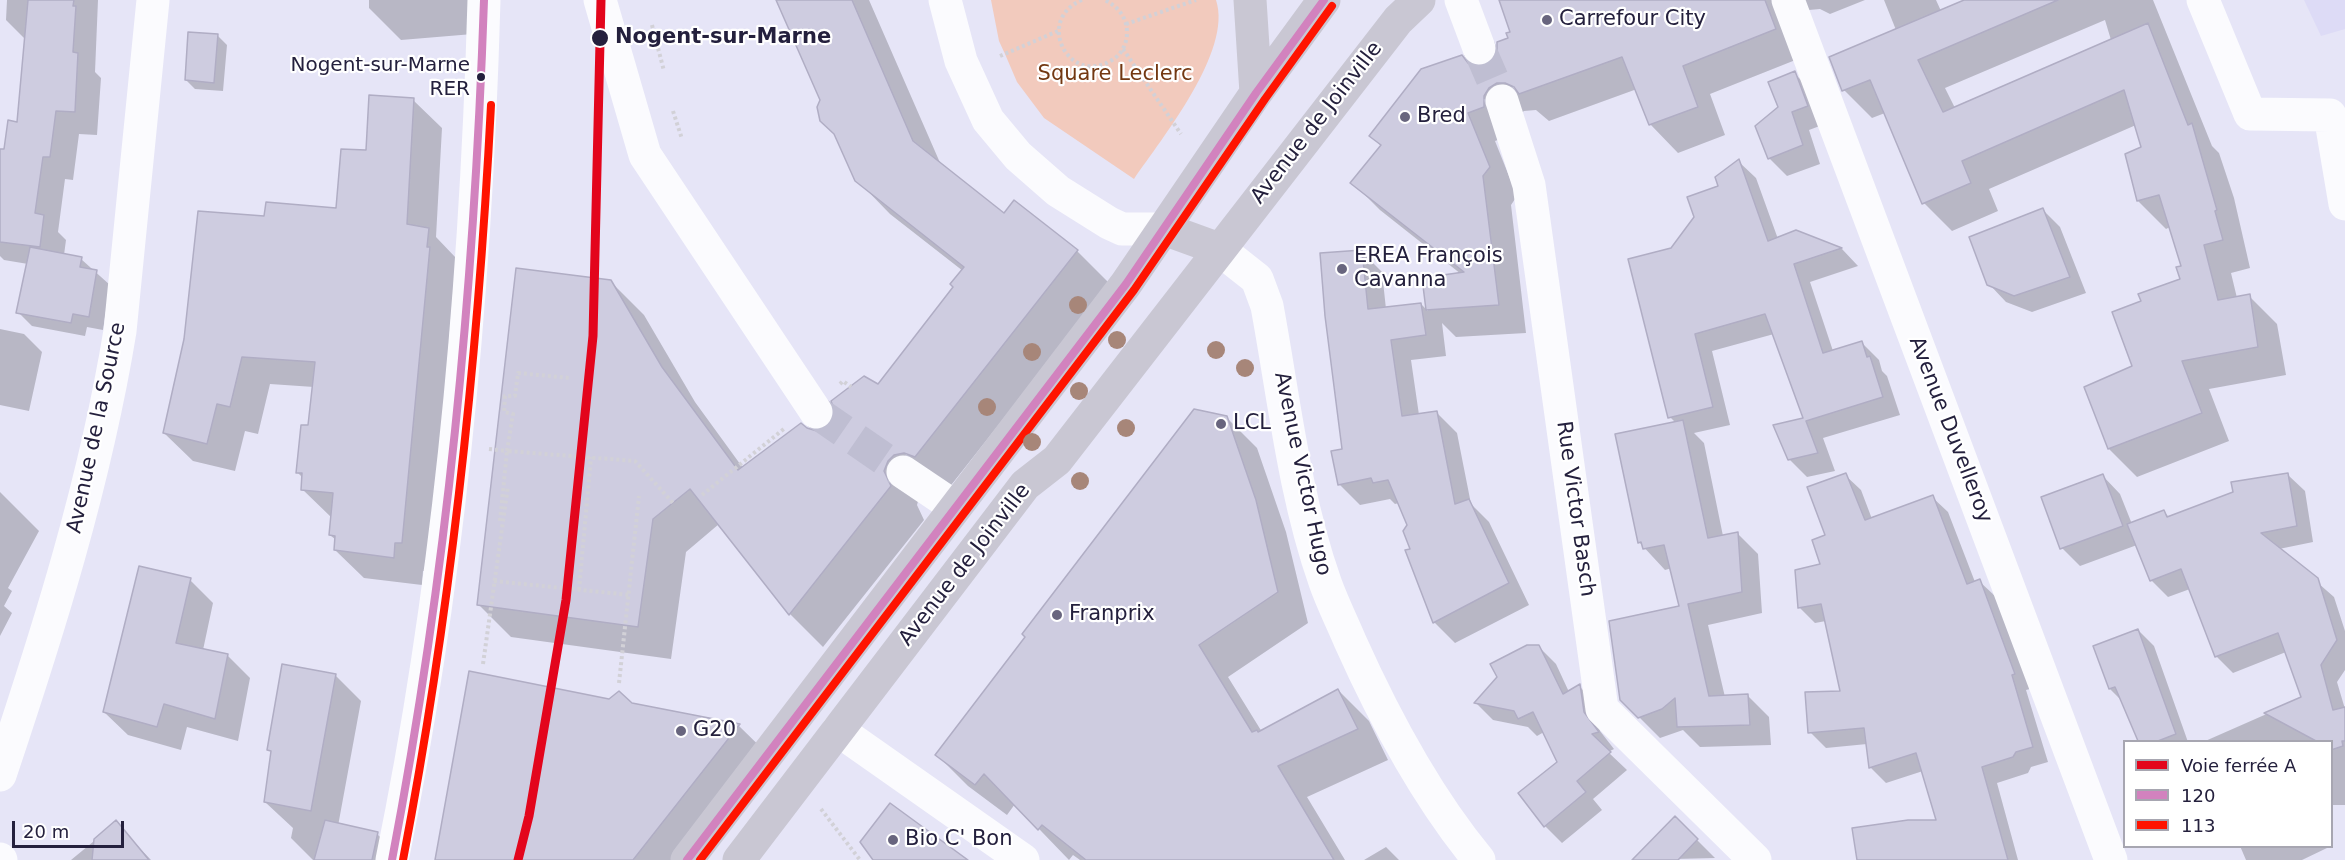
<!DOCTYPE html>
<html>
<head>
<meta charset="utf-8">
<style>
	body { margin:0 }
	#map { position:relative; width:2345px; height:860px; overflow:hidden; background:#e6e5f7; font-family:"DejaVu Sans",sans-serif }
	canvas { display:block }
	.legend { position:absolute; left:2123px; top:740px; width:210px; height:108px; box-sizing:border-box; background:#fff; border:2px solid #a7a6b1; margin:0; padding:8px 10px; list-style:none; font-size:18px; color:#24203d }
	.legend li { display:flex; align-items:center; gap:12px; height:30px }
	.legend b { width:30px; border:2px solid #a7a6b1 }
	.scale { position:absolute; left:12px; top:821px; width:112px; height:27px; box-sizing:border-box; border:3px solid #24203d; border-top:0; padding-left:8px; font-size:18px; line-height:21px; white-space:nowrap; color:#24203d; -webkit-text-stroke:4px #fff; paint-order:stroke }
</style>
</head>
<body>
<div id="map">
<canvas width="2345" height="860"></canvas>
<ul class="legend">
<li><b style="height:8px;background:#e3051c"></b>Voie ferrée A</li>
<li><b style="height:8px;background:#d282be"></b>120</li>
<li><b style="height:8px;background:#ff1400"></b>113</li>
</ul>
<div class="scale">20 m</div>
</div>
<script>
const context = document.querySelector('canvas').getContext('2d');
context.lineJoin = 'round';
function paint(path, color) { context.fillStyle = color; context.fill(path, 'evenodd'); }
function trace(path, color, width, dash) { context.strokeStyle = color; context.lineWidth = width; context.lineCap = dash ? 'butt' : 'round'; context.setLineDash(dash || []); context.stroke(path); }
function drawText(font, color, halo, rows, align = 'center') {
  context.font = font + ' "DejaVu Sans",sans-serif'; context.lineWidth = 4.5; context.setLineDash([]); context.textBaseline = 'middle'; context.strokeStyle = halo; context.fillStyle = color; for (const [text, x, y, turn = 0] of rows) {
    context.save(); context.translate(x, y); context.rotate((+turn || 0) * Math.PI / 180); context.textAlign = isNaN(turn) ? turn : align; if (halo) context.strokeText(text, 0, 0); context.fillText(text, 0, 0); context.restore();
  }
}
const built = new Path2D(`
	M2304,0h41v29l-24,7z`);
const green = new Path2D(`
	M991,0h225c17,51 -54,138 -82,179l-90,-61 -27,-36 -12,-28 -6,-13z`);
const shadow = new Path2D(`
	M7,0h91l-3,72 6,6 -4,57 -18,-1 -6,46 -8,-1 -7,53 8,8 -2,15 17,4 29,26 -7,45 -16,-3 -2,9 -53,-10 -14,-14 10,-48 -24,-4 -4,-4v-106l6,1 11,-17 9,-94 -20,-20z
	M369,0h102l2,34 -72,6 -32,-32z
	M777,0h92l72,165 64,50 72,36 33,33 -162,205 -28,5 -3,11 7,15 -101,127 -33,-33 -71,-90 -33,28 -15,107 -160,-22 -33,-33 132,-323 34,34 51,87 48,66 63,-38 11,2 11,-3 6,-9 2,-9 42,-25 77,-99 8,-16 -73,-57 -33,-34z
	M1519,0h346l-35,14 -10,-5 -11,1 -6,47 -93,37 15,41 -47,18 -28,-29 -13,-35 -88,32 -13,-11 -12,1 -8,6 -4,18 -17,6 22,55 -6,9 15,128 -70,4 -14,-14 4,33 -35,4 8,55 17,-3 21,21 14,71 18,18 40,83 -74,38 -21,-21 -22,-73 -3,-24 -10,-22 -4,1 -5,-5 -30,6 -21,-21 22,-233 21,21 4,37 35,-5 7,7 -4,-31 37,-6 -81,-64 -28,-28 29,-36 -10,-10 99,-71 16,2 8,-6 16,-22z
	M1884,0h52l5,11 26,-11h186l59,146 7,7 15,45 16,70 -19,5 6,25 12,-2 28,28 9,51 -77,14 20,52 -92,36 -28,-28 25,-82 9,-65 38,-22 2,-13 -13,-40 -4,2 -28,-28 5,-53 -7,-23 -147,64 9,22 -46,20 -28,-28 -39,-90 -13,5 -28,-28 52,-60zM2105,20l6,20 -156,68 -10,-20z
	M218,36l9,9 -4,46 -28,-2 -9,-9z
	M1794,73l18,18 13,33 -16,6 11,34 -33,12 -18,-18 11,-51z
	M413,100l29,28 -6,109 20,21 -26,313h-7l-1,14 -58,-7 -29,-28 1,-10 -6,-5 2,-17 -30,-29 1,-11 -5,-5 11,-46 5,-40 -44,-3 -12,50 -13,-3 -10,40 -42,-10 -29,-28 102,-215 72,-9 30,-57z
	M1738,161l18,17 22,61 18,-7 46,17 16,17 -48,16 23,69 29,-8 17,17 3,11 5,5 13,39 -77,23 12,33 -28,6 -18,-18 16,-40 -31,-85 -62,17 18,74 -36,8 10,10 19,93 14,-3 21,21 4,59 -54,12 17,72 23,-1 21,21 2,28 -71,2 -17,-17 -23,8 -39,-39 60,-92 -9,-39 -7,2 -26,-28 37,-119 -6,-6 2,-168z
	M2043,210l17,17 26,66 -54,19 -26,-10 -17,-18z
	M0,329l24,5 18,18 -13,59 -29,-6z
	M1226,417l31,31 29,84 22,91 -80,54 34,55 76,-42 31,31 19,39 -81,37 38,63h-265l-7,-5 -4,5 -54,-56 -8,11 -39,-29 -31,-31z
	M1845,475l16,15 11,29 60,-22 16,15 27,70 4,-1 16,15 35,93 -4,1 22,72 -17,5 -3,6 -31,10 21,77h-160l80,-38 -15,-51 -37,12 -16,-16 -3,-23 -41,4 -16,-16 32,-40 -16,-71 -11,2 -15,-15 -3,-37 25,-5 5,-30z
	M2102,475l18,19 12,30 32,-12 6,6 118,-43 17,16 8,51 -34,7 55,48 11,34v39l-8,12 8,27v96h-13v-63h-129l100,-44 -17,-46 -53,21 -17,-17 -26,-67 -22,8 -16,-16 -15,-36 -57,21 -18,-18z
	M0,492l39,39 -31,57 4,3 -8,15 8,7 -12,23z
	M190,580l23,23 -10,47 24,5 23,23 -12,63 -51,-14 -6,23 -53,-15 -24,-23z
	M2138,630l16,16 34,96h-48l-17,-40 -13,-13 -15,-42z
	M1539,647l17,17 13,28 10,-6 17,17 4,28 14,18 -6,3 19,18 -34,29 9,11 -40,33 -17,-17 14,-64 -15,-30 -7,4 -9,-9 -35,-7 -17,-17z
	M335,675l26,26 -23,125 39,8 23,22 -1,4h-86l-22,-22 2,-10 -28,-26 7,-49 -4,-4z
	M631,704l108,22 40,39 -74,95h-269z
	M1675,818l40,40 -82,2z
	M116,823l35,37h-80z
	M2240,846h87v2l-25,12h-56z
	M1386,847l13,13h-35z`);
const building = new Path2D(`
	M28,0h46l-1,6h3l-3,46 5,1 -3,59 -19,-1 -6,46h-7l-8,56 9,2 -4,32 -40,-5v-93h4l4,-29 9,2z
	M776,0h76l61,141 91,72 10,-13 64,50 -163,207 -11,-4 -10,2 -6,6 -4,10 7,15 -102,129 -99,-126 -37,30 -15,108 -161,-22 39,-337 95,12 51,87 76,103 63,-47 6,5 10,3 10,-4 6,-7 2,-9 -4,-10 33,-25 14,8 75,-97 -3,-3 14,-17 -109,-86 -21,-47 -14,-13 -3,-14 3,-7z
	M1499,0h266l11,29 -93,37 15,41 -49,18 -27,-68 -103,37 -5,-7 -9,-4h-8l-8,5 -5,8v11l-16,6 22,54 -7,9 16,129 -73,5 -4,-32 42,-6 -114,-89 31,-38 -12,-9 52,-67 41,-14 6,8 9,4 9,-2 8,-6 3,-7v-10l11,-4 -2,-5 4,-1z
	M1964,0h94l-140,60 25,52 205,-89 40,102 4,-2 25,87 -2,1 8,29 -19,5 14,55 32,-6 8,53 -76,14 20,52 -94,36 -24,-62 48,-21 -20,-54 29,-11 -3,-7 42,-15 -4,-12 5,-1 -22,-71 -22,6 -12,-47 16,-7 -17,-57 -162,71 9,22 -49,21 -52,-124 -28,11 -13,-34z
	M188,32l30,2 -4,49 -29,-3z
	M1795,71l13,35 -16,6 11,33 -35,14 -13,-33 23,-19 -10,-25z
	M369,95l45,3 -7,126 22,4 -2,19h3l-28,296h-7l-1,15 -60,-8 1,-14 -6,-1 4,-42 -32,-3 1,-17h-6l5,-48h7l7,-63 -73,-5 -12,50 -13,-3 -10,40 -44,-11 21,-94 14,-128 66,5 2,-14 70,6 5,-59 25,1z
	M1739,159l29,82 28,-11 46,18 -48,16 29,89 39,-12 5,16 3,-1 13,41 -77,24 12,32 -30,7 -15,-35 30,-7 -38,-104 -70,20 18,73 -45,11 -40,-159 43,-11 23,-31 -7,-20 31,-11 -3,-9z
	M2043,208l27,69 -56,19 -27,-11 -18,-48z
	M30,247l52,10 -2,10 17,3 -8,47 -16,-3 -2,9 -55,-10z
	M1362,250l6,59 53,-6 5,32 -35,5 11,76 35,-5 18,93 14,-5 40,84 -76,40 -28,-73 5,-1 -7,-18 4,-6 -19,-45 -15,3 -2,-5 -33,7 -7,-34 11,-2 -17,-133 -5,-63z
	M1194,409l33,7 29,84 22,92 -79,53 53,87 5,-2 1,2 80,-43 20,40 -80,37 56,94h-248l-44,-35 -4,5 -54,-56 -9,11 -40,-30 90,-118 -3,-3z
	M1683,420l25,118 30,-6 4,60 -54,12 21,92 39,-2 2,31 -73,2 -2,-29 -13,11 -24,9 -18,-18 -11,-79 70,-15 -15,-61 -21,4 -2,-7 -3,1 -23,-109z
	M1846,473l19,47 68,-25 34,89 13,-5 35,95 -3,1 21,72 -17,5 -3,5 -31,10 26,93h-151l-5,-32 56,-8h28l-20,-67 -47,15 -5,-40 -56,5 -3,-41 35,-1 -19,-87 -23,4 -3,-38 25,-6 -8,-24 13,-5 -18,-48z
	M2288,473l9,53 -36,7 57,45 19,62 -16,25 12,45 12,-3v34h-3l1,5 -12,4v-9h-15l-52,-28 37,-16 -23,-64 -63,24 -34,-88 -31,12 -23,-57 37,-14 3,7 66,-25 -2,-10z
	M2103,474l20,52 -63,23 -19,-52z
	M139,566l52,12 -15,65 52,11 -13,65 -51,-15 -7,23 -54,-15z
	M2138,629l38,105 -18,7h-20l-23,-54 -6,2 -16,-43z
	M1527,645h12l24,49 17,-10 4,28 15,20 -7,2 19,18 -34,29 9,11 -42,35 -26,-34 39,-31 -24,-50 -15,7 -4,-8 -40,-8 23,-26 -7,-13z
	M282,664l54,10 -25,137 -47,-9 7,-51 -4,-1z
	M469,671l140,28 10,-8 13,12 108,21 -107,136h-198z
	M890,803l78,57h-95l-13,-18z
	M1675,816l23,23 -20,21h-46z
	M116,820l33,40h-57l2,-21z
	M325,820l53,12 -6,28h-58z`);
const minorTunnel = new Path2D(`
	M1479,48l23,53
	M816,412l87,60`);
const path = new Path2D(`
	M1082,0c-48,20 -13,87 30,60 9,-5 15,-16 15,-27 0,-16 -9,-26 -22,-33
	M1126,24l70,-24
	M652,25l12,46
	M1123,49l58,85
	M1000,56l58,-25
	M673,111l9,28
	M840,384l3,-3 8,6
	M489,449l18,2 6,-37 -9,-2 1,-16h10l3,-23 52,5
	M702,495l83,-67
	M500,521l7,-70 128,10 38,42
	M494,581l136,14
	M579,590l12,-133
	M483,664l25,-178
	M619,683l20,-187
	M821,809l39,51`);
const minor = new Path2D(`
	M600,0l45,155 171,257
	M945,0l16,61 27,59 30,36 40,35 51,32 13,6h42
	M1461,0l18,48
	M1788,0l323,860
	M2203,0l47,114 80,1 15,89
	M1502,101l27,84 73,524 153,151
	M1219,249l38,30 10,27c17,92 27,188 58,276 7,20 17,40 25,59 34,76 75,154 129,219
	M903,472l52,35
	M838,730l185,130
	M0,775c49,-146 95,-292 120,-444l33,-331
	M0,859l1,1
	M392,860c58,-282 84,-572 92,-860`);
const major = new Path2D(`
	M1250,0l6,93
	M1164,229l55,20
	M687,860l439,-576 130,-191 68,-93
	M739,860l286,-375 32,-25 341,-440 21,-20`);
const bus1 = new Path2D(`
	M392,860c55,-288 82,-567 92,-860
	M687,860l439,-576 130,-191 68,-93`);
const bus2 = new Path2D(`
	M403,860c48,-250 75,-501 88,-755
	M700,860l434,-570 131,-191 67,-93`);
const rail1 = new Path2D(`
	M518,860l11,-44 37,-216 27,-264 8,-336`);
const trees = [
	[1078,305],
	[1117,340],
	[1216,350],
	[1032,352],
	[1245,368],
	[1079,391],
	[987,407],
	[1126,428],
	[1032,442],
	[1080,481]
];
const markers = [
	[1547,20,6,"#68657e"],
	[600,38,9,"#24203d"],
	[481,77,5,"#24203d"],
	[1405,117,6,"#68657e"],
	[1342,269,6,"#68657e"],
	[1221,424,6,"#68657e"],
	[1057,615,6,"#68657e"],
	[681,731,6,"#68657e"],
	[893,840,6,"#68657e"]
];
const busNames = [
	["Nogent-sur-Marne",470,66],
	["RER",470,90]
];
const poiNames = [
	["Carrefour City",1559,20],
	["Bred",1417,117],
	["EREA François",1354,257],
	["Cavanna",1354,281],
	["LCL",1233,424],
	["Franprix",1069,615],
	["G20",693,731],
	["Bio C' Bon",905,840]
];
const stopNames = [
	["Nogent-sur-Marne",615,38]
];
const parkNames = [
	["Square Leclerc",1115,75]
];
const streetNames = [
	["Avenue de Joinville",1317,123,-52],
	["Avenue de la Source",97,428,-78],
	["Avenue Duvelleroy",1950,430,69],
	["Avenue Victor Hugo",1302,474,78],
	["Rue Victor Basch",1575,509,82],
	["Avenue de Joinville",965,565,-52]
];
paint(built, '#dddbf6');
paint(green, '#f2cabd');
paint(shadow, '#0003');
paint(building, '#cecce0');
trace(building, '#b0adc4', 1.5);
trace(minorTunnel, '#bfbed2', 33, [33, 16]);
trace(path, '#d2d1d7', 4, [3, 3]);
trace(minor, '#fbfbfe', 33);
trace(major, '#c9c7d3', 33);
trace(bus1, '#d282be', 8);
trace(bus2, '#ff1400', 8);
trace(rail1, '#e3051c', 9);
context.fillStyle = '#a78679';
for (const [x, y] of trees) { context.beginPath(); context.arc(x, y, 9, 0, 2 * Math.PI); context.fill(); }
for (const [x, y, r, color] of markers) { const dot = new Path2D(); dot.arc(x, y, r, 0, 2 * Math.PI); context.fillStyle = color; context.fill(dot); trace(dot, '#fff', 2); }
drawText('20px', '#24203d', '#fff', busNames, 'right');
drawText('21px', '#24203d', '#fff', poiNames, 'left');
drawText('bold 21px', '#24203d', '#fff', stopNames, 'left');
drawText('21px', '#733812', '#fff', parkNames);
drawText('21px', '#24203d', '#fff', streetNames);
</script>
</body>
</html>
